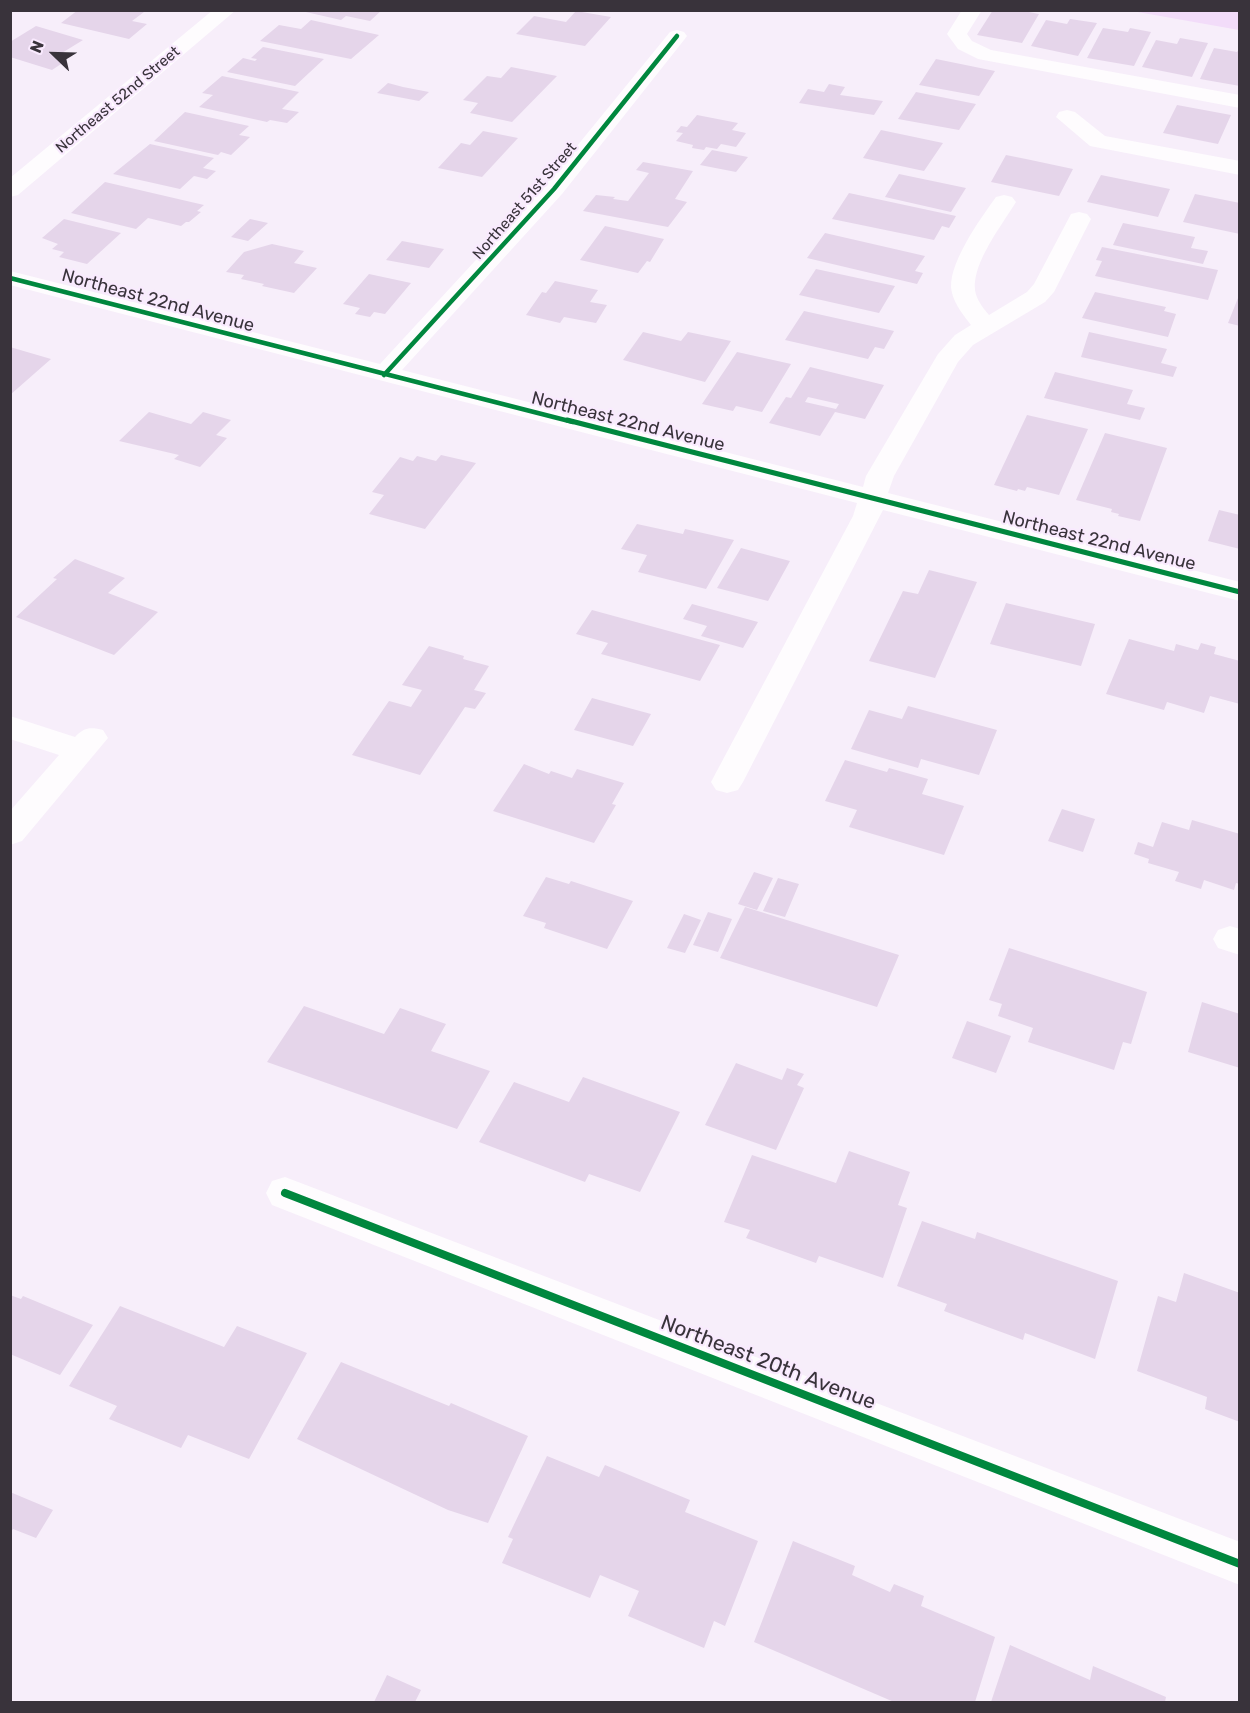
<!DOCTYPE html>
<html>
<head>
<meta charset="utf-8">
<style>
	body { margin:0 }
	#map { position:relative; width:1250px; height:1713px; overflow:hidden; background:#f7eefa; font-family:Rubik,sans-serif }
	canvas { display:block }
	.frame { position:absolute; inset:0; border:12px solid #39333b; pointer-events:none }
	.north { position:absolute; left:24px; top:24px; width:60px; height:60px; -webkit-text-stroke:4px #f9eafe; paint-order:stroke; rotate:293deg; font-size:16px; font-weight:700; line-height:24px; text-align:center; color:#39333b }
	.north::after { content:''; display:block; margin:auto; width:21px; height:27px; background:#39333b; clip-path:polygon(50% 0,100% 100%,50% 72%,0 100%) }
</style>
</head>
<body>
<div id="map">
<canvas width="1250" height="1713"></canvas>
<div class="frame"></div>
<div class="north">N</div>
</div>
<script>
const context = document.querySelector('canvas').getContext('2d');
context.lineJoin = 'round';
function paint(path, color) { context.fillStyle = color; context.fill(path, 'evenodd'); }
function trace(path, color, width, dash) { context.strokeStyle = color; context.lineWidth = width; context.lineCap = dash ? 'butt' : 'round'; context.setLineDash(dash || []); context.stroke(path); }
function drawText(font, color, halo, rows, align = 'center') {
  context.font = font + ' Rubik,sans-serif'; context.lineWidth = 4.5; context.setLineDash([]); context.textBaseline = 'middle'; context.strokeStyle = halo; context.fillStyle = color; for (const [text, x, y, turn = 0] of rows) {
    context.save(); context.translate(x, y); context.rotate((+turn || 0) * Math.PI / 180); context.textAlign = isNaN(turn) ? turn : align; if (halo) context.strokeText(text, 0, 0); context.fillText(text, 0, 0); context.restore();
  }
}
const green = new Path2D(`
	M1132,11h107v19z`);
const building = new Path2D(`
	M78,10h60l6,2 -12,9 15,3 -18,15 -68,-16z
	M297,10h85l-12,11 -24,-5 -5,4z
	M993,10h26l20,4 -17,29 -45,-8z
	M576,11l35,6 -26,29 -69,-12 18,-18 32,6z
	M1070,19l27,4 -19,33 -47,-10 15,-26 21,4z
	M311,20l68,15 -28,24 -91,-18 19,-16 22,4z
	M36,26l47,14 -26,16 10,4 -15,10 -42,-13v-15z
	M1103,28l25,4 2,-4 21,4 -17,34 -47,-8z
	M1180,38l28,5 -16,34 -50,-10 14,-27 21,4z
	M263,47l61,12 -29,27 -68,-14 16,-14 12,3 2,-2 -6,-1z
	M1214,48l23,4 3,-4v38l-40,-7z
	M936,59l59,12 -16,25 -60,-11z
	M511,67l46,9 -45,46 -42,-9 8,-10 -15,-3 24,-24 14,2z
	M222,76l77,16 -17,17 17,3 -12,11 -17,-3 -3,2 -68,-15 14,-12 -11,-2z
	M388,83l15,4 26,5 -10,9 -42,-8z
	M829,84l16,3 -5,8 43,6 -9,14 -75,-12 9,-14 16,3z
	M916,92l60,12 -17,26 -61,-11z
	M1177,105l54,10 -13,29 -55,-11z
	M185,112l64,14 -10,9 11,2 -19,18 -10,-3 -3,3 -64,-14z
	M697,115l41,8 -6,7 14,3 -10,14 -15,-3 -4,5 -11,-2 -2,3 -12,-2 1,-3 -17,-4 7,-8 -7,-1 5,-6 6,1z
	M881,130l62,13 -19,28 -61,-13z
	M483,131l35,7 -36,39 -44,-9 23,-25 9,2z
	M150,144l64,14 -11,10 13,3 -9,8 -13,-3 -14,13 -67,-15z
	M712,150l36,7 -12,15 -36,-7z
	M1006,155l20,4 47,10 -14,27 -68,-14z
	M643,162l50,9 -18,28 12,3 -19,25 -85,-16 13,-16 19,2 -2,2 15,2 21,-28 -13,-3z
	M899,174l67,14 -15,24 -66,-15z
	M1101,175l69,14 -12,28 -71,-15z
	M105,182l99,23 -7,6 4,1 -12,10h-3l-5,4 -33,-8 -12,11 -65,-16z
	M849,193l107,23 -7,12 -7,-2 -8,14 -102,-21z
	M1195,194l45,9v31l-57,-12z
	M64,219l57,14 -34,31 -28,-7 5,-5 -12,-3 6,-5 -16,-6z
	M250,219l18,4 -20,18 -17,-4z
	M1123,223l72,14 -4,11 17,3 -5,13 -90,-19z
	M605,226l59,13 -14,23 -3,-1 -9,12 -58,-13z
	M825,233l100,23 -10,15 8,2 -6,11 -110,-26z
	M402,241l42,8 -15,19 -43,-8z
	M272,244l32,7 -10,12 23,5 -23,25 -32,-7 2,-2 -23,-5 3,-4 -18,-3 18,-20z
	M1102,247l116,23 -10,30 -113,-24 7,-15 -6,-1z
	M816,269l79,17 -16,27 -80,-18z
	M369,274l42,9 -26,31 -11,-2 -4,5 -15,-3 5,-6 -17,-4z
	M555,281l43,9 -8,12 17,3 -11,18 -32,-6 -4,6 -34,-8 16,-23 4,1z
	M1095,292l71,15 -2,4 12,3 -8,23 -86,-19z
	M1240,293v33l-12,-3z
	M804,311l90,20 -10,18 -9,-2 -7,12 -83,-19z
	M643,332l38,9 7,-9 43,9 -26,41 -82,-22z
	M1089,332l78,17 -6,14 16,4 -4,10 -92,-20z
	M10,347l41,12 -41,36z
	M737,352l54,12 -29,48 -26,-6 -3,5 -31,-7z
	M810,367l74,18 -19,34 -30,-7 -15,24 -51,-13 17,-26 5,1zM808,397l31,7 -3,5 -31,-7z
	M1055,372l78,18 -6,14 18,4 -5,12 -96,-22z
	M149,412l42,12 12,-12 28,8 -15,15 11,3 -27,29 -26,-8 5,-4 -60,-14z
	M1027,415l61,14 -29,66 -32,-8 -2,4 -7,-2 -1,2 -23,-6z
	M1105,433l62,15 -27,73 -22,-5 1,-2 -8,-2 1,-3 -36,-9z
	M441,455l35,8 -51,66 -56,-15 15,-19 -12,-3 28,-35 13,4 4,-5 19,5z
	M1219,510l21,5v34l-32,-8z
	M637,524l46,10 2,-5 49,11 -28,49 -68,-17 9,-17 -26,-6z
	M741,548l49,13 -22,40 -51,-13z
	M75,559l50,19 -17,15 50,19 -44,43 -98,-38 41,-38 -4,-1z
	M929,570l48,12 -42,96 -66,-17 34,-70 15,3z
	M1006,603l89,21 -14,42 -91,-22z
	M692,604l66,18 -15,26 -42,-12 6,-10 -24,-7z
	M592,610l128,35 -20,36 -99,-27 7,-11 -32,-9z
	M1129,639l45,12 2,-7 22,6 3,-7 15,4 -2,7 26,7v43l-30,-8 -6,17 -37,-11 -3,8 -58,-16z
	M429,646l35,10 -1,3 26,7 -15,24 12,3 -11,16 -10,-2 -45,68 -68,-20 37,-54 22,6 11,-17 -20,-5z
	M592,698l59,16 -18,32 -59,-16z
	M908,706l89,24 -18,45 -58,-16 -3,9 -67,-19 18,-39 33,9z
	M845,760l42,12 2,-4 39,11 -6,15 42,12 -20,49 -95,-28 8,-17 -32,-9z
	M524,764l25,10 2,-3 21,7 5,-9 47,14 -12,21 4,1 -22,38 -101,-32z
	M1062,809l33,10 -12,33 -35,-11z
	M1192,820l48,14v50l-4,-1 -2,7 -30,-10 -3,9 -26,-8 4,-9 -31,-9 1,-4 -15,-5 4,-12 15,5 9,-25 27,8z
	M754,872l19,6 -16,32 -19,-6z
	M546,877l23,7 2,-3 62,20 -26,48 -63,-21 2,-5 -23,-7z
	M778,878l21,6 -14,33 -22,-6z
	M745,907l154,48 -22,52 -157,-49z
	M708,912l24,7 -14,33 -25,-7z
	M684,914l17,6 -16,33 -18,-5z
	M1009,948l138,44 -16,52 -8,-2 -9,28 -86,-28 5,-14 -35,-12 4,-12 -13,-4z
	M1202,1002l38,12v54l-52,-16z
	M304,1006l80,28 16,-26 46,16 -15,27 59,20 -33,58 -190,-67z
	M967,1021l44,15 -15,37 -44,-15z
	M736,1063l46,17 5,-12 17,6 -7,11 7,3 -28,62 -71,-25z
	M583,1077l97,35 -40,80 -51,-18 -4,8 -106,-40 35,-60 55,20z
	M849,1151l61,21 -12,33 9,3 -24,70 -64,-22 -3,7 -70,-25 4,-8 -26,-8 28,-67 84,28z
	M922,1221l53,18 2,-7 141,49 -23,78 -70,-26 -2,7 -79,-29 3,-7 -50,-18z
	M1184,1273l56,20v129l-35,-13 2,-12 -70,-26 21,-75 18,6z
	M10,1295l11,4 2,-3 70,29 -33,50 -50,-21z
	M120,1306l104,41 13,-21 70,27 -58,106 -61,-24 -7,13 -72,-29 8,-13 -48,-20z
	M341,1362l108,44 2,-3 77,33 -40,87 -40,-13 -151,-71z
	M547,1456l52,21 6,-12 85,35 -5,12 73,29 -33,85 -11,-5 -10,27 -76,-32 11,-25 -39,-16 -10,23 -88,-35 11,-24 -5,-2z
	M10,1492l43,18 -17,28 -23,-9 -3,4z
	M793,1541l62,25 -3,9 38,17 4,-8 30,12 -3,10 74,31 -20,65h-81l-140,-60z
	M1010,1645l80,35 3,-14 73,31 -1,5h-174z
	M387,1675l34,15 -6,12h-41z`);
const minor = new Path2D(`
	M213,10h23l-218,185 -8,2v-19z
	M962,10h20l-15,24 5,7 19,9 249,45v13l-262,-49 -20,-10 -11,-15z
	M677,30l7,2 3,4 -3,4 -122,154 -160,176 461,117 3,-11 72,-122 17,-19 16,-10c-7,-9 -16,-20 -19,-32 -7,-26 29,-75 44,-96l8,-2 8,2 4,5c-14,23 -44,61 -41,88 1,9 8,18 14,25l38,-23 7,-8 37,-70 8,-2 8,2 4,5 -37,73 -9,10 -72,43 -15,17 -64,114 -6,17 352,89v19l-357,-91 -140,272 -5,8 -11,3 -11,-3 -5,-8 142,-266 4,-13 -847,-218v-14l370,93 166,-180 124,-152z
	M1067,110l8,2 30,24 135,25v14l-150,-29 -34,-29 3,-5z
	M10,716l65,21c9,-10 16,-10 28,-7l5,8 -86,103 -12,4v-34l49,-56 -49,-16z
	M1230,926l10,3v26l-22,-7 -5,-9 5,-9z
	M285,1177l955,365v43l-968,-380 -6,-12 6,-12z`);
const cyclewayFar2 = new Path2D(`
	M10,278l563,144
	M384,375l170,-186 123,-153`);
const cyclewayFar1 = new Path2D(`
	M567,420l673,172`);
const cycleway = new Path2D(`
	M285,1193l955,371`);
const farStreetnames = [
	["Northeast 52nd Street",118,100,-40],
	["Northeast 51st Street",525,201,-49]
];
const streetNames = [
	["Northeast 22nd Avenue",158,301,15],
	["Northeast 22nd Avenue",628,422,14],
	["Northeast 22nd Avenue",1099,541,14]
];
const nearStreetnames = [
	["Northeast 20th Avenue",768,1363,21]
];
paint(green, '#f2dcf9');
paint(building, '#e5d5ea');
paint(minor, '#fefcfe');
trace(cyclewayFar2, '#00873e', 4.5);
trace(cyclewayFar1, '#00873e', 5);
trace(cycleway, '#00873e', 8);
drawText('15px', '#39333b', '#f9eafe', farStreetnames);
drawText('18px', '#39333b', '#f9eafe', streetNames);
drawText('21px', '#39333b', '#f9eafe', nearStreetnames);
</script>
</body>
</html>
